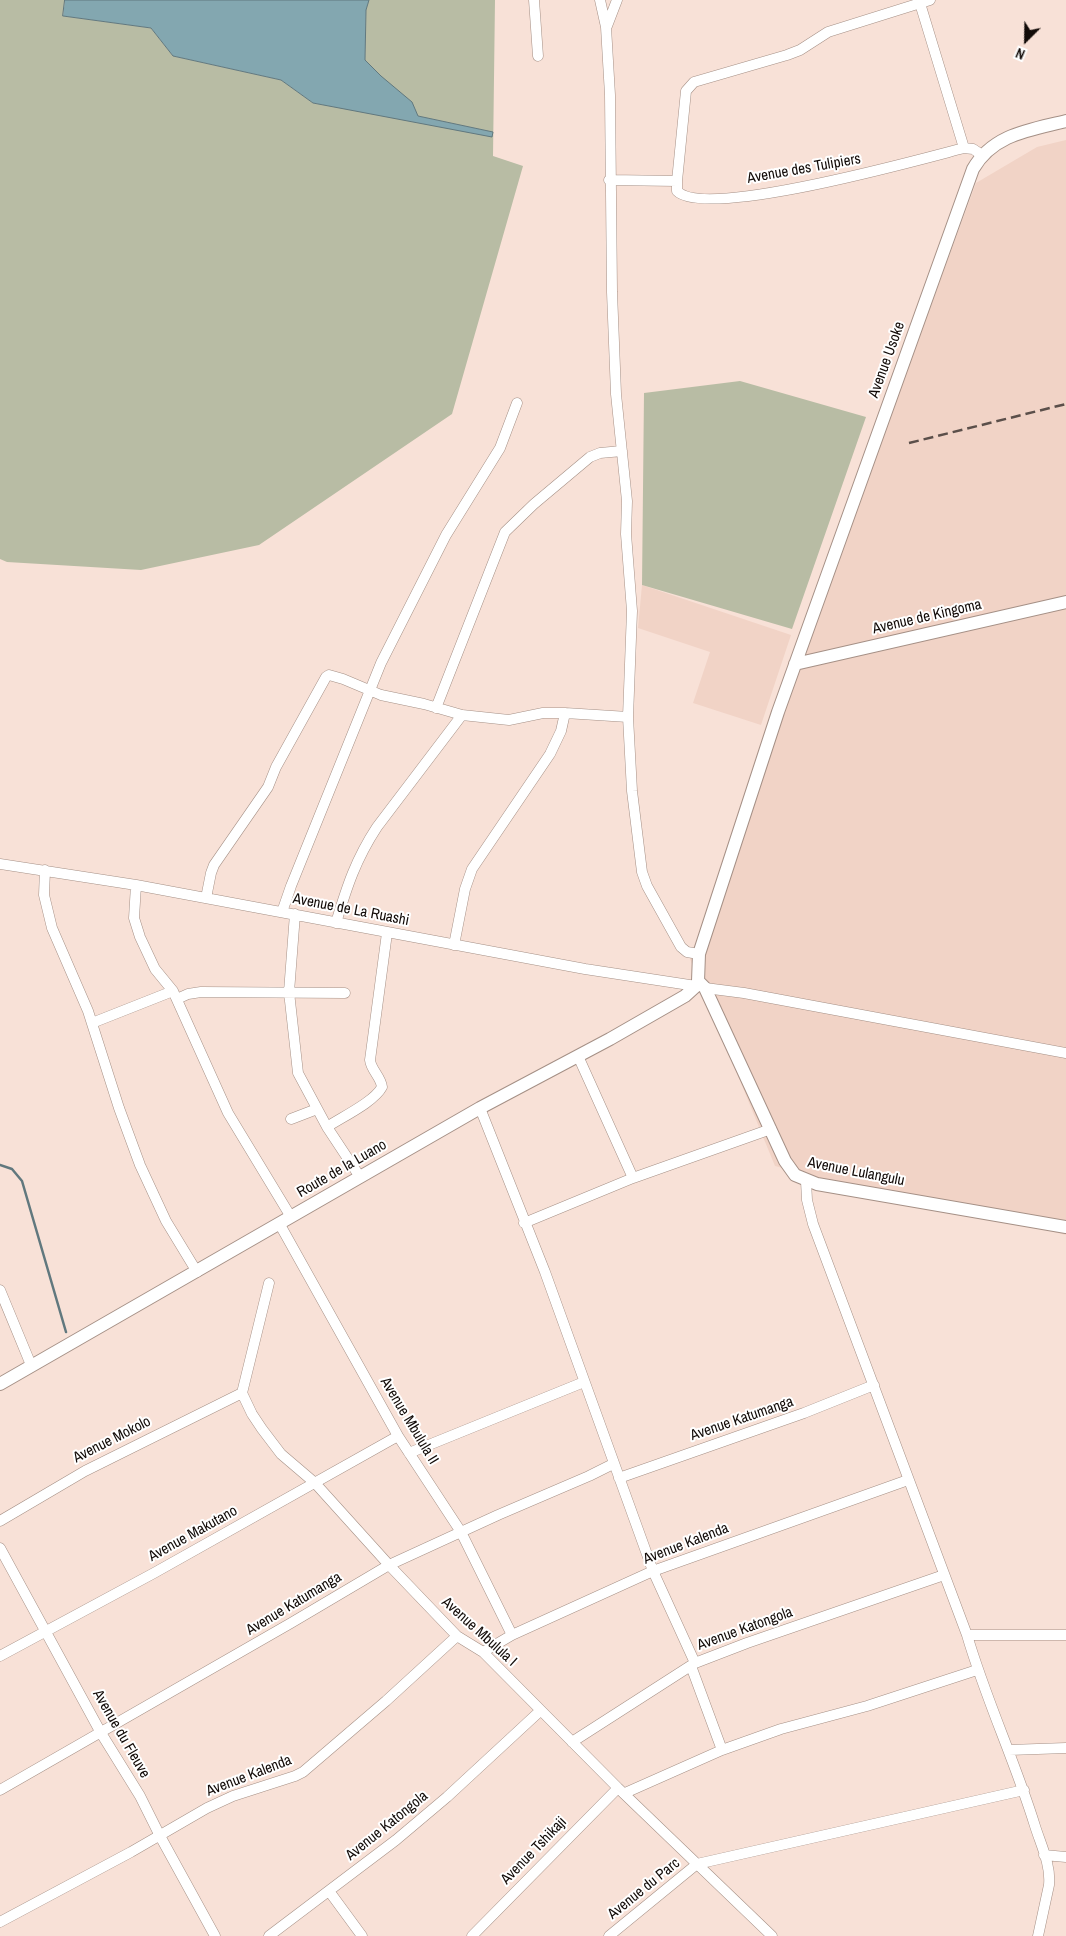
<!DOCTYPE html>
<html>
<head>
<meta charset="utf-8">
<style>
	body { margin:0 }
	#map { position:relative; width:1066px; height:1936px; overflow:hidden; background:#f8e1d7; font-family:"Archivo Narrow",sans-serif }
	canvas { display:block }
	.north { position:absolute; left:1001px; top:15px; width:50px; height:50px; -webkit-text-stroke:4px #fff; paint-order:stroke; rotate:203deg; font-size:14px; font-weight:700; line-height:20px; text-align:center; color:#120b08 }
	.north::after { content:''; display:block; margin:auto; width:18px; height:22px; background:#120b08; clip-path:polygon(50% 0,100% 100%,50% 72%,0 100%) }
</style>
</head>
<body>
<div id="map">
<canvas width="1066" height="1936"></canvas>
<div class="north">N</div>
</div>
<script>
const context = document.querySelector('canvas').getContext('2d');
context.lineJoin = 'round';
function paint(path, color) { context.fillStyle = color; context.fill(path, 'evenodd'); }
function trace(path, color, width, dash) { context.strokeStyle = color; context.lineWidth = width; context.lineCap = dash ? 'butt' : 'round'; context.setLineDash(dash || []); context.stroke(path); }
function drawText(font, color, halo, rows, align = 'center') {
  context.font = font + ' "Archivo Narrow",sans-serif'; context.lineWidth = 4; context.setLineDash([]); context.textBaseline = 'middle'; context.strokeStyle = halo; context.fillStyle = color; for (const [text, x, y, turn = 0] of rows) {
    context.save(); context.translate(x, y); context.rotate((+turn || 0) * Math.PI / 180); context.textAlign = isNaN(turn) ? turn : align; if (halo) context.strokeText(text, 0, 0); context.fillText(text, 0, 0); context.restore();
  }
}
const built = new Path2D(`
	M1066,140v1095l-97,-24 -43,-5 -151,-40 -85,-207 286,-776 61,-36z
	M642,585l149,50 -30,90 -68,-22 17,-51 -72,-24z`);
const green = new Path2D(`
	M0,0h65l-2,16 88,12 22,28 108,24 32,23 179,29 -75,-16 -52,-56 1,-51 3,-9h126l-2,156 30,10 -71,248 -193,131 -118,25 -134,-8 -7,-3z
	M740,381l126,36 -74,212 -150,-44 2,-192z`);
const water = new Path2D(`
	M65,0h304l-3,10 -1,50 16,16 31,26 6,14 75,16 -1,5 -179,-34 -32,-23 -108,-24 -22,-28 -88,-12z`);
const stream = new Path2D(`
	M0,1165l12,4 10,12 44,151`);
const minor = new Path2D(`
	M534,0l4,56
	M600,0l6,27 4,68 2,197 4,102 11,107 -1,33 6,77 -4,106 4,74 10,81 5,14 34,61 6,5 12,2
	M919,0l45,148
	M930,0l-102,32 -28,18 -13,5 -93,27 -8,9 -9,90v10c28,29 244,-32 287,-43l9,1 9,6
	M607,26l10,-26
	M609,180l68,1
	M436,708l69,-176 29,-28 56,-47 10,-4 22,-2
	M0,864l136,21 449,84 111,17
	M45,870l-1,25 8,33 36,83 31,97 21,57 26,56 31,51
	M136,885l-2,33 6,19 15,32 18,22 55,122 63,104
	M206,898l5,-25 3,-8 54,-78 8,-20 50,-90 3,-2 14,4 38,16 43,9 38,11 47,5 34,-7h22l63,4
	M282,912l9,-26 90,-223 65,-128 54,-87 17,-45
	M295,914l-6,78 9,81 29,54 33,50
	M336,923c11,-37 20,-64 41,-96l85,-112
	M454,945l11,-56 7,-20 78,-115 11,-23 4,-18
	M705,988l39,5 322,60
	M177,999l11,-5 13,-2 144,1
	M92,1023l81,-32
	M578,1056l55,122
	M480,1108l65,164 108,299 42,92
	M291,1119l26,-10
	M327,1127c15,-10 47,-25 55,-40 -1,-10 -11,-17 -12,-27l17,-127
	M806,1181l1,19 6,24 154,411c19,65 48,126 68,191 6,19 16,39 14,59l-11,51
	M279,1223l119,213 63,96 51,103
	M524,1223l109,-45 138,-49
	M269,1283l-27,110 10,21 10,15 19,25 34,29 74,82 68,71 26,16 135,136 154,148
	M0,1290l31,75
	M409,1453l175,-71
	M619,1478l185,-65 70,-28
	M0,1521l85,-50 157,-78
	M0,1548l101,185 39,63 20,40 55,100
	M967,1635h99
	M483,1652l29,-17 141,-64 255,-91
	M0,1656l154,-83 244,-137
	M691,1666l31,84
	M572,1742l123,-79 52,-20 197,-68
	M1009,1750l57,-2
	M0,1790l291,-167 98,-58 109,-50 91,-39 24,-12
	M625,1793l97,-43 59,-21 86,-23 110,-36
	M1044,1855l22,2
	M329,1891l33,45
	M0,1922l131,-70 76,-44 26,-12 62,-20 8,-4 83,-71 71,-65
	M269,1936l127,-96 51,-43 93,-86
	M472,1936l146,-148
	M609,1936l88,-72 327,-74`);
const tertiary = new Path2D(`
	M795,664l271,-62
	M698,981l7,7 80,173 10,14 22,9 249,43
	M0,1384l480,-276 130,-69 75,-43 11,-10 2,-5 1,-27 79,-242 195,-543c20,-35 57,-39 93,-48`);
const rail = new Path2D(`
	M909,443l157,-39`);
const streetNames = [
	["Avenue des Tulipiers",804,169,-10],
	["Avenue Usoke",887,360,-70],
	["Avenue de Kingoma",927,617,-13],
	["Avenue de La Ruashi",351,910,11],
	["Route de la Luano",342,1169,-30],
	["Avenue Lulangulu",856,1172,11],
	["Avenue Katumanga",742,1419,-19],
	["Avenue Mbulula II",409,1421,59],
	["Avenue Mokolo",112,1440,-27],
	["Avenue Makutano",193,1534,-29],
	["Avenue Kalenda",686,1544,-21],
	["Avenue Katumanga",294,1604,-31],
	["Avenue Katongola",745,1629,-20],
	["Avenue Mbulula I",479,1632,42],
	["Avenue du Fleuve",121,1734,60],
	["Avenue Kalenda",249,1776,-21],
	["Avenue Katongola",387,1826,-39],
	["Avenue Tshikaji",534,1851,-46],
	["Avenue du Parc",644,1889,-39]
];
paint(built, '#f1d3c6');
paint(green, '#b8bca4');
paint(water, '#83a7b0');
trace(water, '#61787e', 1);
trace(stream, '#61787e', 2.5);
trace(minor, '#a59086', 11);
trace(tertiary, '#a59086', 14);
trace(minor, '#fff', 10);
trace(tertiary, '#fff', 12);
trace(rail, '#5b4f4a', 2.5, [10, 5]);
drawText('15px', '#120b08', '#fff', streetNames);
</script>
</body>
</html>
